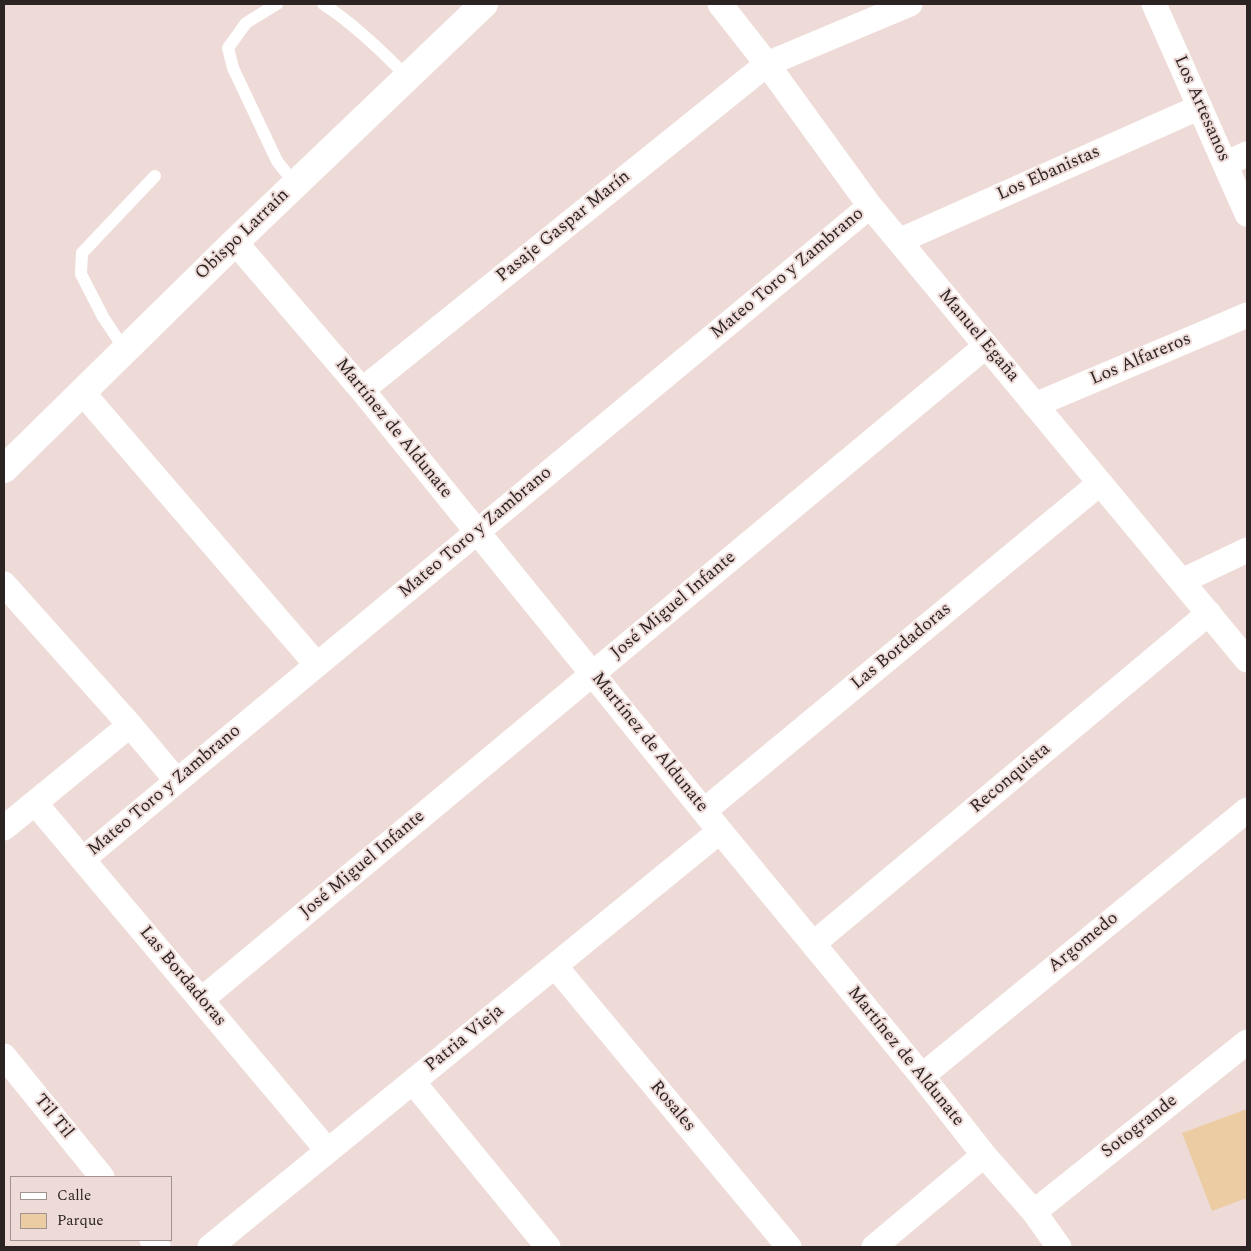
<!DOCTYPE html>
<html>
<head>
<meta charset="utf-8">
<style>
	body { margin:0 }
	#map { position:relative; width:1251px; height:1251px; overflow:hidden; background:#eedbd7; font-family:Spectral,serif }
	canvas { display:block }
	.frame { position:absolute; inset:0; border:5px solid #2b2423; pointer-events:none }
	.legend { position:absolute; left:10px; top:1176px; width:162px; height:65px; box-sizing:border-box; background:#eedbd7; border:1px solid #a0928f; margin:0; padding:6px 9px; list-style:none; font-size:15px; color:#2b2423 }
	.legend li { display:flex; align-items:center; gap:10px; height:25px }
	.legend b { width:25px; border:1px solid #a0928f }
</style>
</head>
<body>
<div id="map">
<canvas width="1251" height="1251"></canvas>
<div class="frame"></div>
<ul class="legend">
<li><b style="height:6px;background:#fff"></b>Calle</li>
<li><b style="height:14px;background:#ebcca3"></b>Parque</li>
</ul>
</div>
<script>
const context = document.querySelector('canvas').getContext('2d');
context.lineJoin = 'round';
function paint(path, color) { context.fillStyle = color; context.fill(path, 'evenodd'); }
function trace(path, color, width, dash) { context.strokeStyle = color; context.lineWidth = width; context.lineCap = dash ? 'butt' : 'round'; context.setLineDash(dash || []); context.stroke(path); }
function drawText(font, color, halo, rows, align = 'center') {
  context.font = font + ' Spectral,serif'; context.lineWidth = 4; context.setLineDash([]); context.textBaseline = 'middle'; context.strokeStyle = halo; context.fillStyle = color; for (const [text, x, y, turn = 0] of rows) {
    context.save(); context.translate(x, y); context.rotate((+turn || 0) * Math.PI / 180); context.textAlign = isNaN(turn) ? turn : align; if (halo) context.strokeText(text, 0, 0); context.fillText(text, 0, 0); context.restore();
  }
}
const green = new Path2D(`
	M1247,1109v89l-35,13 -30,-78z`);
const lane = new Path2D(`
	M277,4l-31,19 -18,25 5,20 44,93 18,23
	M323,4c31,20 58,46 84,73
	M125,350l-22,-33 -22,-43 1,-21 73,-77`);
const street = new Path2D(`
	M720,4l47,60 103,142 377,454
	M1154,4l93,210
	M1225,164l22,-10
	M899,241l301,-134
	M235,242l127,148 358,441 202,245 62,79 50,57 25,35
	M362,390l405,-326 143,-60
	M82,392l235,273
	M1035,405l212,-90
	M1182,581l65,-31
	M4,584l126,141 47,56
	M35,803l293,348
	M704,811l396,-328
	M4,828l126,-103
	M83,859l787,-653
	M813,944l396,-331
	M555,966l234,281
	M201,1000l785,-654
	M4,1056l98,121
	M922,1076l325,-266
	M413,1082l135,165
	M1034,1212l213,-170
	M152,1240l6,7
	M210,1247l510,-416
	M874,1247l110,-92`);
const secondary = new Path2D(`
	M4,469l231,-227 249,-238`);
const streetNames = [
	["Los Artesanos",1201,109,66],
	["Los Ebanistas",1049,174,-24],
	["Pasaje Gaspar Marín",564,227,-39],
	["Obispo Larraín",243,235,-44],
	["Mateo Toro y Zambrano",788,274,-40],
	["Manuel Egaña",978,336,50],
	["Los Alfareros",1141,360,-23],
	["Martínez de Aldunate",393,429,51],
	["Mateo Toro y Zambrano",476,533,-40],
	["José Miguel Infante",674,606,-40],
	["Las Bordadoras",902,647,-40],
	["Martínez de Aldunate",649,743,51],
	["Reconquista",1011,779,-40],
	["Mateo Toro y Zambrano",165,791,-40],
	["José Miguel Infante",363,865,-40],
	["Argomedo",1084,943,-39],
	["Las Bordadoras",182,977,50],
	["Patria Vieja",465,1039,-39],
	["Martínez de Aldunate",905,1057,51],
	["Rosales",672,1107,50],
	["Til Til",53,1117,51],
	["Sotogrande",1140,1127,-38]
];
paint(green, '#ebcca3');
trace(lane, '#fff', 12);
trace(street, '#fff', 25);
trace(secondary, '#fff', 28);
drawText('18px', '#2b2423', '#eedbd7', streetNames);
</script>
</body>
</html>
